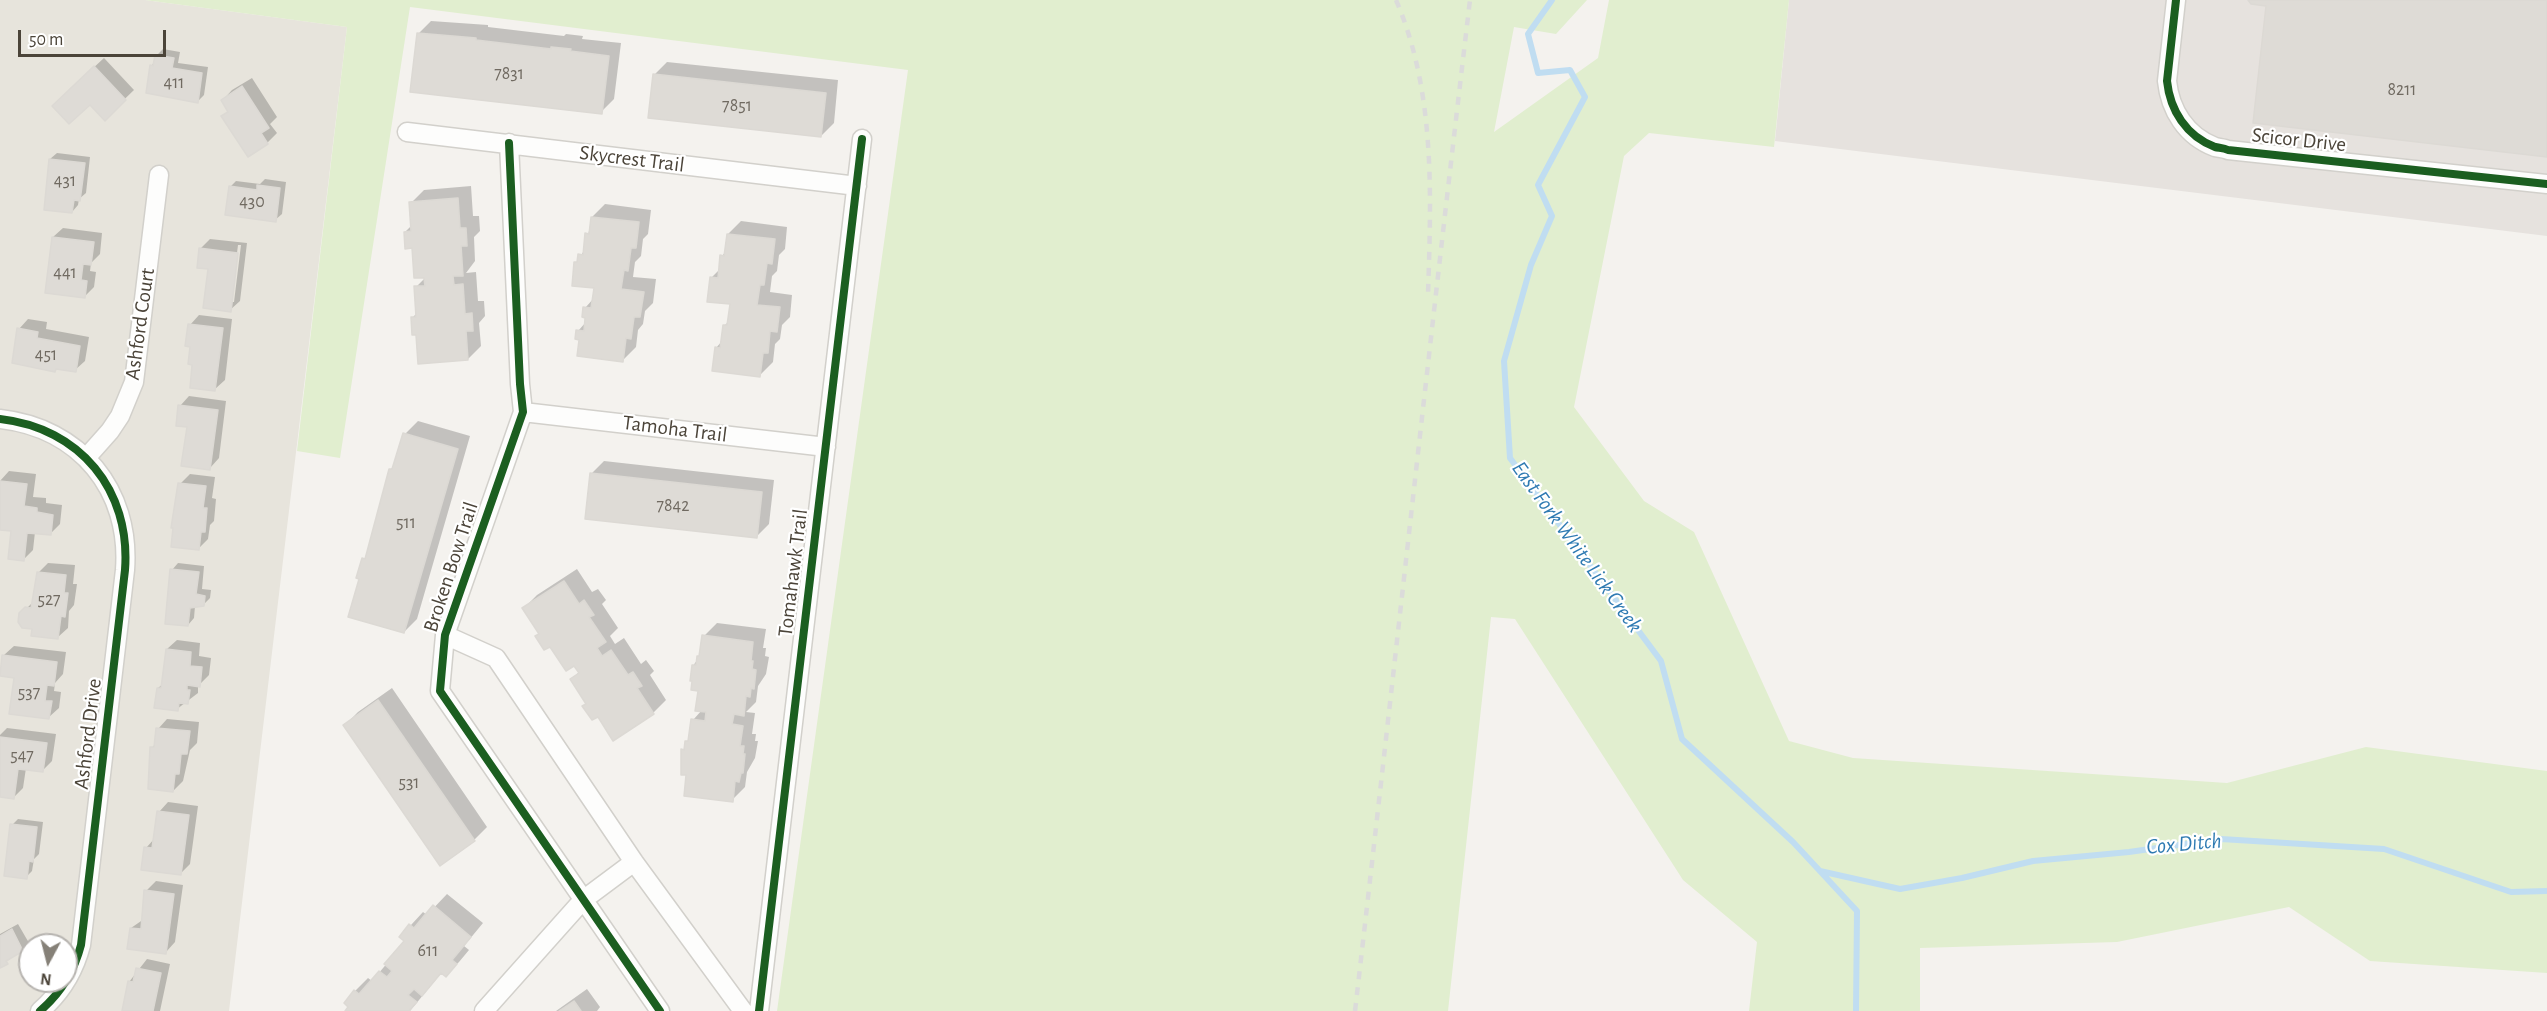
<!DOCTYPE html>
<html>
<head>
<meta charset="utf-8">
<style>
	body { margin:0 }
	#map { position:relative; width:2547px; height:1011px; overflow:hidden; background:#f4f2ee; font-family:"Alegreya Sans",sans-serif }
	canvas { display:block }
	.north { position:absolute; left:18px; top:933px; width:60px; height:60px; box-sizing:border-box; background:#fff; border:2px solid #b7b4b0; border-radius:50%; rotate:187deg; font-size:16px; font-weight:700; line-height:24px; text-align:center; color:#4b4439 }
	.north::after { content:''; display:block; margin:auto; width:21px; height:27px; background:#868178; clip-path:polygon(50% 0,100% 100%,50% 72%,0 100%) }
	.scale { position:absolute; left:18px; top:30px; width:148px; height:27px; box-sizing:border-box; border:3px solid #4b4439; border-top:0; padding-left:8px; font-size:18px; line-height:21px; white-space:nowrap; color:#4b4439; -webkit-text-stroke:4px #fff; paint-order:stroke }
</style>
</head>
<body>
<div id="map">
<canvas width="2547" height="1011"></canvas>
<div class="north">N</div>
<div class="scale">50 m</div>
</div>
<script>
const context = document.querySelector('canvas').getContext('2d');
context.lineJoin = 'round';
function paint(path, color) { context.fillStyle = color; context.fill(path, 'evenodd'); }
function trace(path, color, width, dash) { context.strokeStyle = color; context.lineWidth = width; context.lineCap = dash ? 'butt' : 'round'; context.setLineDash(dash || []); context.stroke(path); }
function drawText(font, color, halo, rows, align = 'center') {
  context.font = font + ' "Alegreya Sans",sans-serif'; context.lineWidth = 4.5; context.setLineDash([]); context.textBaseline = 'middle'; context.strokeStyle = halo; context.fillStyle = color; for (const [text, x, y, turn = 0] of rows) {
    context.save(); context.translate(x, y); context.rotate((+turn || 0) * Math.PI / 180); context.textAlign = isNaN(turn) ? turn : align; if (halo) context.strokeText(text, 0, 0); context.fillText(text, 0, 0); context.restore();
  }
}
const residential = new Path2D(`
	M0,0h145l202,27 -118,984h-229zM30,945h36v36h-36z`);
const industrial = new Path2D(`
	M1789,0h758v236l-772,-95z`);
const green = new Path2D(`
	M145,0h1442l-31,34 -42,-7 -20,105 104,-74 11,-58h180l-15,147 -125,-14 -25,23 -50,251 70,94 50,31 95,209 64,17 374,25 139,-36 181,24v202l-177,-12 -81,-54 -172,35 -197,6v63h-171l8,-69 -74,-62 -168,-261 -24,-2 -43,394h-671l131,-941 -498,-63 -70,451 -43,-7 50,-424z`);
const shadow = new Path2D(`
	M431,21l57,4v2l76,9 2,-2 17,2 -1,3 39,4 -7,56 -13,13 -183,-78z
	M163,49l17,3 -2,11 30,4 -4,28 -7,7 -45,-36 4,-10z
	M104,58l30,32 -29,28 -15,-15 -27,-7z
	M667,62l171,18 -4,43 -13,13 -167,-61z
	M252,78l25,39 -7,7 7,9 -10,10 -44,-27 6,-6 -6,-10 9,-10z
	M57,153l33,4 -4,36 -7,6 -1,6 -6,7 -22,-53z
	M265,179l21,3 -4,32 -7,6 -45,-33 6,-6 24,3z
	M471,186l2,30h6l1,15 -6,6 1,24 -9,12 10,-1 2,29h6l1,15 -6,7 2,23 -13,13 -50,-26 -6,-15 5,-5 -1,-26 11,-11 -22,-44 7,-7 -1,-22 13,-13z
	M605,204l46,6 -3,24 -5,5 -2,17 -6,6 -2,15 23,2 -3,24 -8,8 -2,13 -5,6 -2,17 -13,13 -43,-22 -2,-7 8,-9 -1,-14 9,-10 1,-11 -19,-24 9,-14 7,-32z
	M741,221l46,6 -2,22 -6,6 -2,16 -5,5 -2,16 22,3 -2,22 -8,8 -2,14 -5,5 -2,18 -13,13 -44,-27 6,-7 2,-15 5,-5 2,-18 -20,-25 9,-9 2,-13 4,-5 2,-17z
	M63,228l39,5 -2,21 -9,9 -1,8 6,1 -2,15 -10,10 -31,-60z
	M210,239l37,4 -7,58 -10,9 -29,-62zM238,245h3l-7,57h-3z
	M199,315l33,4 -7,61 -10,9 -21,-25 -4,-39z
	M28,319l19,3 -1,7 43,8 -4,24 -10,9 -56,-41z
	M189,396l37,5 -7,57 -9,10 -30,-62z
	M418,421l52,15 -53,183 -13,13 -40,-73 3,-4 24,-86 5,-4 9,-31z
	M604,461l170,19 -5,44 -13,13 -165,-63z
	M9,471l27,3 -3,23 13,1v5l16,2 -2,19 -10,10 -15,-2 -2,18 -10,10 -10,-31 -13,-1v-47z
	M190,474l25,3 -3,21 4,1 -2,22 -4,4 -2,14 -10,10 -18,-65z
	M48,563l27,2 -2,19h4l-3,21 -5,6 -1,17 -10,9 -25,-10 -12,-13 13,-13 5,-29z
	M178,563l26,3 -2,23 9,1 -1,8 -7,7 -8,1 -1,12 -6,7 -16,-55z
	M577,569l15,23 6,-3 8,11 -4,4 16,24 -8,8 5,8 9,-6 17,26 5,-4 8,11 -4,4 16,25 -13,13 -39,26 -42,-60 8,-8 -5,-8 -35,-30 -16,-25 13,-13z
	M717,623l49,6 -3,19h3l-1,8 4,1 -3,17 -8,12 -2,16 -10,10 9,1 -3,21h4l-1,7h3l-3,17 -8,14 -2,15 -13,13 -44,-26 -5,-24 7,-12 3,-18 9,-10 -9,-44 8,-12 3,-18z
	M177,640l23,3 -1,13 12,2 -2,17 -11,11v7l-21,16 -19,-21 5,-4 4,-35z
	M14,646l52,6 -3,22 -8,9 -1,8 7,1 -2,16 -10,9 -33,-40 -12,-22z
	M392,688l95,139 -13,13 -129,-115 13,-13z
	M167,719l32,3 -2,21 -7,7 -7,31 -10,10 -21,-43 4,-5 2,-14z
	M7,728l49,6 -4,27 -10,10 -16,-3 -3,20 -10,10 -13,-2v-61z
	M168,802l30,4 -8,58 -10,10 -34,-26 9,-10 4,-26z
	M18,819l25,3 -4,32 -5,5 -2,12 -6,6 -14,-52z
	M156,881l27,4 -8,57 -9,10 -35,-24 13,-9 2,-28z
	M447,894l36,29 -19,23 5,4 -10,12 -13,13 -4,-3 -32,39h-63l8,-20 13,-13 4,3 34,-40 -5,-4 10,-12 12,-13 4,3z
	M18,924l11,19 -29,24v-33z
	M147,959l23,5 -10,47h-37l6,-29z
	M587,989l13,18 -3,4h-41z`);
const stream = new Path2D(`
	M1552,0l-24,34 10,39 32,-3 15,27 -47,88 14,31 -21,49 -27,96 6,97 151,203 21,78 111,103 64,69 -1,100
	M1820,871l80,18 62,-11 71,-17 96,-9 92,-13 163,10 127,43 36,-1`);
const building = new Path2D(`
	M2248,0h299v157l-294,-34 13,-117 -15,-2z
	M417,33l59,5v2l75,9v-2l20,2 -1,2 39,5 -7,58 -192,-22z
	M155,55l19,3 -2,10 30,5 -4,30 -52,-10 4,-28 3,1z
	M94,66l32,34 -21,21 -15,-16 -21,19 -17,-18z
	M653,74l173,19 -5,44 -173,-19z
	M242,86l27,42 -8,5 7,11 -20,13 -27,-41 7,-4 -7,-12z
	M49,159l36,4 -5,38 -6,-1 -2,13 -28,-3z
	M257,185l23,3 -4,34 -51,-7 4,-29 28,4z
	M458,198l2,30h6l1,18h-6l2,30h-10l1,9 9,-1 2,30 7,-1 1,18h-7l2,29 -50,4 -2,-29h-4l-1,-18h5l-2,-31h11l-1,-8h-10l-2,-30 -7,1 -1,-17 7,-1 -2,-29z
	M591,217l48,5 -3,26h-5l-3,23 -4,-1 -3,19 23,3 -4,25h-6l-3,22 -5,-1 -3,24 -46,-6 2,-16 -4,-1 1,-9 8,1 1,-13 -3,-1 1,-10 8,1 3,-20 -22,-2 2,-24h3l1,-8 5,1 2,-22 4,1z
	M727,234l48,5 -3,25 -5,-1 -3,22h-4l-3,20 23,2 -3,25 -7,-1 -2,22h-5l-3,24 -48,-6 3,-24 5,1 3,-23h4l3,-21 -23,-2 3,-25 8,1 2,-23 4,1z
	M52,237l42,5 -3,23 -8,-1 -2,16 6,1 -2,17 -40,-5z
	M199,248l39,5 -7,59 -28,-4 5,-39 -11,-1z
	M188,324l35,4 -8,63 -25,-3 2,-23 -4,-1 2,-17 -5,-1z
	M17,328l21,4 -1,6 43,8 -4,26 -20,-3 -1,3 -43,-9z
	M178,405l40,5 -8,60 -29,-4 6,-39 -11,-1z
	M403,433l55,16 -54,184 -56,-16 11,-38 -3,-1 6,-20 3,1 24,-90h3z
	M590,473l172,19 -5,46 -172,-19z
	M0,481l27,3 -3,22 13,2v4l16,3 -2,20 -24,-2 -3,28 -16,-2 3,-28 -11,-1z
	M178,483l28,3 -3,22h4l-2,24h-4l-2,18 -28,-3 2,-19h-2z
	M170,569l29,3 -3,22 9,2 -1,10 -14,2 -2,18 -23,-2z
	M37,572l29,3 -2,18h4l-3,24 -4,-1 -3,23 -27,-3 1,-7 -10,-1 -4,-6 1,-9 6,-6 6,1z
	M564,581l15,23 5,-4 10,15 -5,2 17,25 -9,6 5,8 9,-6 17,25 5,-3 9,14 -5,2 17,26 -41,27 -15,-24 -6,3 -10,-14 4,-2 -16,-25 9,-6 -5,-7 -8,5 -16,-24 -6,3 -9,-14 4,-2 -17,-26z
	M702,635l51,7 -2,19h2l-1,8 4,1 -2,19 -3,-1 -1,9 -4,-1 -2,20 -10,-2 -2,10 11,2 -3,20h4l-1,8h2l-2,19h-2l-2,9 -4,-1 -2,21 -49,-6 2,-21h-5v-26l3,1 1,-9h3l3,-22 14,2 1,-9 -11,-1 3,-20 -7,-1 1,-9h-2l2,-16h4l1,-9h2z
	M166,649l25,3 -1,14 12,1 -2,20 -13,-2v5h3l-2,14 -9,-1 -1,8 -24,-3 3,-20h4z
	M2,655l55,7 -3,24 -7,-1 -2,16h7l-3,18 -40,-5 5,-36 -14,-2z
	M378,700l97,141 -35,25 -97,-141z
	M156,728l34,3 -3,23h-6l-2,20h-4l-2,18 -25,-3 2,-42h4z
	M0,737l47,6 -4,29 -25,-3 -4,30 -14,-2z
	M157,811l32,4 -8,60 -40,-5 3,-23 8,1z
	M10,824l27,3 -4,35 -4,-1 -2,18 -23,-3z
	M144,890l30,4 -8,60 -39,-5 3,-21 11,1z
	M433,905l38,32 -19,23 5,4 -11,13 -5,-4 -19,23 -8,-7 -6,6 9,7 -8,9h-64l3,-4 -4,-4 10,-13 5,4 20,-23 8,6 5,-6 -8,-7 20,-23 -5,-4 10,-13 5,4z
	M12,929l11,22 -17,10 2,3 -8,4v-32z
	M136,968l25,5 -8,38h-31l6,-30 5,1z
	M574,1001l7,10h-22z`);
const minor = new Path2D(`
	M2176,0l-9,81c3,29 19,55 48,66 4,1 9,1 13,3l319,34
	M407,132l450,54
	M509,143l11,241 3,28 -78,223 -5,56 220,320
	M523,412l303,35
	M0,419c80,9 131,71 125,151l-44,375c-7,27 -20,48 -41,66
	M86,458l24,-27 10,-15 14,-34 25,-207
	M445,635l51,23 138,204 109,149
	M484,1011l99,-111 51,-38
	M759,1011l103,-872`);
const rail = new Path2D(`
	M1396,0c40,93 35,197 32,295
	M1355,1011c39,-337 75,-674 115,-1011`);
const cycleway = new Path2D(`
	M2176,0l-9,81c3,29 19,55 48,66 4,1 9,1 13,3l319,34
	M509,143l11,241 3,28 -78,223 -5,56 220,320
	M0,419c80,9 131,71 125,151l-44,375c-7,27 -20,48 -41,66
	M759,1011l103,-872`);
const numberNames = [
	["7831",509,74],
	["411",174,83],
	["8211",2402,90],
	["7851",737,106],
	["431",65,181],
	["430",252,202],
	["441",65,273],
	["451",46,355],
	["7842",673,506],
	["511",406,523],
	["527",49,600],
	["537",29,693],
	["547",22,756],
	["531",409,783],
	["611",428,951]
];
const streetNames = [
	["Scicor Drive",2299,140,6],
	["Skycrest Trail",632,159,7],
	["Ashford Court",140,324,-82],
	["Tamoha Trail",675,429,7],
	["Broken Bow Trail",451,567,-72],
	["Tomahawk Trail",793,573,-83],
	["Ashford Drive",88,734,-83]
];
const waterNames = [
	["East Fork White Lick Creek",1577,547,54],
	["Cox Ditch",2184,844,-5]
];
paint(residential, '#e7e4dc');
paint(industrial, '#e6e2de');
paint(green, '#e1eecf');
paint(shadow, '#0003');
trace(stream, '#c0ddf1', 6);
paint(building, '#dedbd6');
trace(building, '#dcd9d4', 1.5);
trace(minor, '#d2d0cb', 21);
trace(minor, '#fdfdfc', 18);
trace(rail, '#dbdbda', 4.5, [8, 8]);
trace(cycleway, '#1b5e20', 8);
drawText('18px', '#706a61', null, numberNames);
drawText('21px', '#4b4439', '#fff', streetNames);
drawText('italic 22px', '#2e7ab2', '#fff', waterNames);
</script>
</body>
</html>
